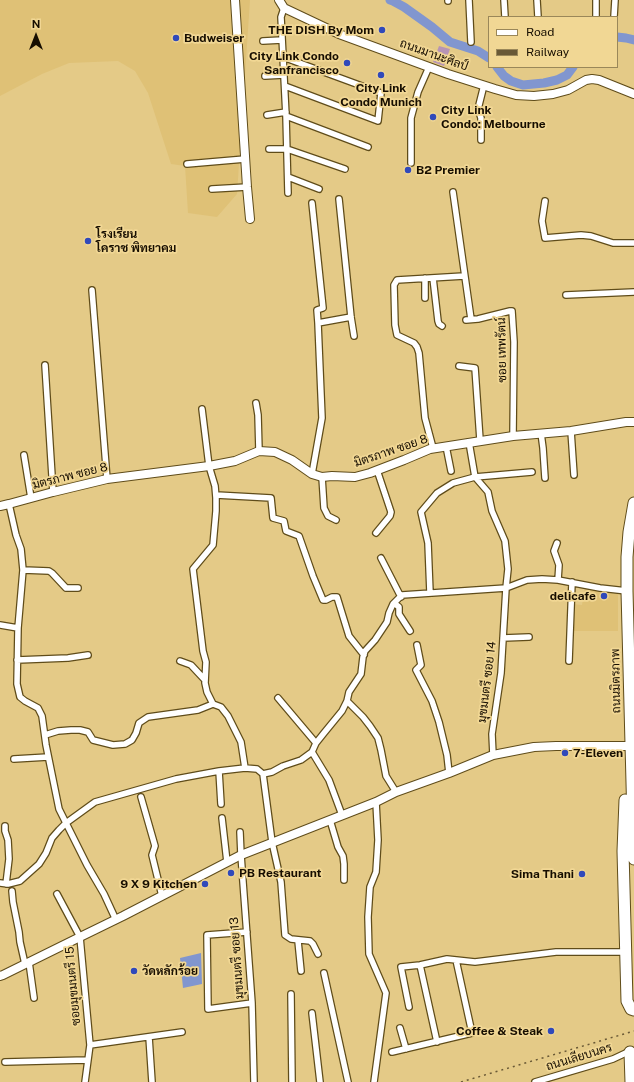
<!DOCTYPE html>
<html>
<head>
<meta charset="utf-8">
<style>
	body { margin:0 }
	#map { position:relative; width:634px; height:1082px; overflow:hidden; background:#e4ca87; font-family:"Public Sans",sans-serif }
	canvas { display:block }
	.legend { position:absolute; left:488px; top:16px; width:130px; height:52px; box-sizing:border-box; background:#f1d794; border:1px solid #9a8759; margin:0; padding:5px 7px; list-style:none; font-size:12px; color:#170e00 }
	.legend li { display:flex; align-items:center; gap:8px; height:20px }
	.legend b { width:20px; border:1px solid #9a8759 }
	.north { position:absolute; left:16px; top:16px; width:40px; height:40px; -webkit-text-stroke:3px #f1d794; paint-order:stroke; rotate:0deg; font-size:11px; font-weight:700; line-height:16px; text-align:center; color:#170e00 }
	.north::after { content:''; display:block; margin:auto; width:14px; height:18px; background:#170e00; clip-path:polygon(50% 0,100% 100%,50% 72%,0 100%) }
</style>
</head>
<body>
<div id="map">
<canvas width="634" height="1082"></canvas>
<ul class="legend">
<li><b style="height:5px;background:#fff"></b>Road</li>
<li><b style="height:5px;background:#695936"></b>Railway</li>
</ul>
<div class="north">N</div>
</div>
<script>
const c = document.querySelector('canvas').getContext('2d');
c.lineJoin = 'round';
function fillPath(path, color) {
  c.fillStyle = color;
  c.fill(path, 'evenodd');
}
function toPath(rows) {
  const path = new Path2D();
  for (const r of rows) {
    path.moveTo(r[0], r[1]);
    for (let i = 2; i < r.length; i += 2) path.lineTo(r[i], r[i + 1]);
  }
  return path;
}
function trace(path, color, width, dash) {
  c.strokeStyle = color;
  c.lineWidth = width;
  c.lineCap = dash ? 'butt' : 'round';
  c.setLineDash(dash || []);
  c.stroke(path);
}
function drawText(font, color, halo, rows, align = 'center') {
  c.font = font + ' "Public Sans",Sarabun,sans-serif';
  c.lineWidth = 3.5;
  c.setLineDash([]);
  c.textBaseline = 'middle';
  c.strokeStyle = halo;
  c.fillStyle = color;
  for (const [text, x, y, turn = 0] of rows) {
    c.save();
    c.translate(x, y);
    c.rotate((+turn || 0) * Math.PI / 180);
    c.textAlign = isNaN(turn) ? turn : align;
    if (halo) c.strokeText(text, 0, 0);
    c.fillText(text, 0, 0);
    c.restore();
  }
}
fillPath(toPath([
	[0,0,250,0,237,194,217,217,188,213,185,166,171,164,148,93,135,71,118,61,69,63,42,74,0,96],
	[585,588,618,594,618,631,572,631,573,604,582,605]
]), '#dfc176');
fillPath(toPath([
	[439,46,450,49,444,66,433,62]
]), '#b794b5');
fillPath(toPath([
	[201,953,202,984,183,988,180,958]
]), '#8196cf');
trace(toPath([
	[390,0,393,1,404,7,432,27,450,42,478,51,489,58],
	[617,37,626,38,634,40],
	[497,67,504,76,511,81,523,85,544,83,557,80,567,75,573,67]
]), '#8196cf', 9);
const street = toPath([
	[448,0,448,1],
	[469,0,471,42],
	[504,0,505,17],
	[537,0,538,17],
	[284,8,281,17,286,116,288,193],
	[596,17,596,0],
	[614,17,615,0],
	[263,41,282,40],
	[283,57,381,93,378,121,285,86],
	[265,76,284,75],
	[267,115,286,112],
	[286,116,368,147],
	[481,140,481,118,478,109,484,85],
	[269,149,287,149,345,169],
	[411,163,411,118,418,92,429,67],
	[187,164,245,159],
	[288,177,319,189],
	[212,189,247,187],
	[453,192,471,319],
	[339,199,351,317,354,336],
	[545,201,542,221,545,238,581,235,591,236,613,243,634,243],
	[312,203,323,308,317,310,318,323,322,418,312,474],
	[425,278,425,298],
	[433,278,438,321,439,324,442,326],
	[92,290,107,479],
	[566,295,634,292],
	[466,320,478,319,510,311,512,311,514,342,513,436],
	[318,323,351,317],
	[45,365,53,492],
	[459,366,475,368,480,440],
	[256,403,258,415,259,451],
	[202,409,209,466,215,486,216,498,216,511,213,545,193,569,203,651,206,662,205,683,207,692,213,704,221,707,228,716,241,742,245,768],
	[571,431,574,475],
	[541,433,543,448,545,478],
	[469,442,475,477,488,492,492,511,505,541,508,569,506,588,501,673,492,734,493,755],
	[446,446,451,471],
	[433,448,425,418,419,353,417,347,414,343,397,335,395,325,394,285,397,280,464,276],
	[24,455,31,498],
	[322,477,324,508,328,516,336,520],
	[216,495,271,498,273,518,284,521,286,531,299,536,313,576,323,600,326,600,332,597,337,597,349,636,364,655],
	[9,504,16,535,21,549,23,570,18,628,17,684,20,697,25,701,38,708,42,716,46,745,59,809,87,865,104,894,116,920],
	[376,533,390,516,391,512,377,470],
	[557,543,554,551,559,565,558,580],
	[381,558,401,597],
	[23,570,49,571,52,573,66,588,78,588],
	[430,593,428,543,421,512,437,493,453,483,475,477,532,472],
	[394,603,399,607,399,614,410,631],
	[0,625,18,628],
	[503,638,529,637],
	[417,645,421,665,416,670,432,701,439,722,447,755,449,773],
	[17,660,68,658,88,655],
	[180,661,191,665,205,680],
	[569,661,572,582],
	[278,698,316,743],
	[347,701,363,717,370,726,378,738,381,750,386,776,396,792],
	[45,735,58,731,71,730,80,730,88,732,93,740,113,745,125,744,132,740,136,733,139,723,148,717,198,710,213,704],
	[312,752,329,780,342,815],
	[14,759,48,757],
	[219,771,221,804],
	[263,774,272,842,281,882,285,935,291,939,310,941,313,944,318,954],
	[141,797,155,846,152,855,162,896],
	[222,818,227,862],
	[330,820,338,847,343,856,344,864,344,880],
	[5,826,5,831,8,840,9,859,6,884],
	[240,832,241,855,252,1003,254,1082],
	[0,883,8,884,20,881,39,864,46,853,52,838,59,830,66,823,95,802,176,779,219,771,245,768,257,769,263,774,272,772,283,766,301,760,312,752,316,743,324,733,342,711,347,701,349,692,361,674,363,657,365,651,375,640,387,622,389,613,393,604,402,595,506,588,527,580,542,579,558,580,600,588,627,591],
	[12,891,13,902,19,932,20,942,25,964],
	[57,894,80,937,90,1045,85,1082],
	[247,932,207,935,208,1009,252,1003],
	[298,941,301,971],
	[29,962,34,998],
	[420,965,437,1042],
	[324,973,348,1082],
	[291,994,292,1082],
	[409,1007,401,967,420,965,447,959,475,962,556,952,625,952],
	[312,1013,320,1082],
	[400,1028,406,1049],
	[149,1037,152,1082],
	[90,1045,182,1032],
	[392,1052,472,1033,456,960],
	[5,1062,87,1060],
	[374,1082,386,993,369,954,368,917,370,887,376,872,378,840,376,802],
	[535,1082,613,1059,630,1051]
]);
const secondary = toPath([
	[235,0,247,187,250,219],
	[279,0,284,8,339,34,448,74,495,89,516,95,534,96,553,94,568,90,586,80,592,79,599,80,634,94],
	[0,506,9,504,53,492,107,479,209,466,235,461,259,451,275,452,292,460,312,474,322,477,332,476,355,477,370,473,404,460,430,449,513,436,571,431,626,422,634,422],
	[0,976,3,975,80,937,123,916,241,855,376,802,396,792,449,773,493,755,534,747,556,746,631,746]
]);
const highway = toPath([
	[634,503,629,532,627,557,627,591,634,859],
	[625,800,623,851,627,1001,631,1009,634,1010],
	[630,1052,631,1082]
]);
trace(street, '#5f4c1a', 8);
trace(secondary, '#5f4c1a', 10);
trace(highway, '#5f4c1a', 13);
trace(street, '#fff', 5.5);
trace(secondary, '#fff', 8);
trace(highway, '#fff', 11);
trace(toPath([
	[461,1082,634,1031]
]), '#695936', 1.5, [2, 4]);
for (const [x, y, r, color] of [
	[382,30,4,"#3049ba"],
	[176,38,4,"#3049ba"],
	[347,63,4,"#3049ba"],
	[381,75,4,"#3049ba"],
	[433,117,4,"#3049ba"],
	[408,170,4,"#3049ba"],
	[88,241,4,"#3049ba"],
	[604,596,4,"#3049ba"],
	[565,753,4,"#3049ba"],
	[231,873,4,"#3049ba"],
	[582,874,4,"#3049ba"],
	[205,884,4,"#3049ba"],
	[134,971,4,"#3049ba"],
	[551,1031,4,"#3049ba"]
]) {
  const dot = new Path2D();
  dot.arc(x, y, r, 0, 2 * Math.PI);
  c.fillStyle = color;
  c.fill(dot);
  trace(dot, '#f1d794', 1.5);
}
drawText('bold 12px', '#170e00', '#f1d794', [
	["THE DISH By Mom",374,30,"right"],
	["Budweiser",184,38],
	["City Link Condo",339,56,"right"],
	["Sanfrancisco",339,70,"right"],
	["City Link",381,88,"center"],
	["Condo Munich",381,102,"center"],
	["City Link",441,110],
	["Condo: Melbourne",441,124],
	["B2 Premier",416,170],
	["โรงเรียน",96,234],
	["โคราช พิทยาคม",96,248],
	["delicafe",596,596,"right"],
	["7-Eleven",573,753],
	["PB Restaurant",239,873],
	["Sima Thani",574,874,"right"],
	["9 X 9 Kitchen",197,884,"right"],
	["วัดหลักร้อย",142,971],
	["Coffee & Steak",543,1031,"right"]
], 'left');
drawText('12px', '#170e00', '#f1d794', [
	["ถนนมานะศิลป์",434,55,20],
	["ซอย เทพรัตน์",502,350,-91],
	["มิตรภาพ ซอย 8",391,451,-19],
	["มิตรภาพ ซอย 8",70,476,-14],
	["ถนนมิตรภาพ",616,681,-91],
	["มุขมนตรี ซอย 14",487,682,-83],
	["มุขมนตรี ซอย 13",237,958,-94],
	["ซอยมุขมนตรี 15",73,986,-95],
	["ถนนเลียบนคร",579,1057,-17]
]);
</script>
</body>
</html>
